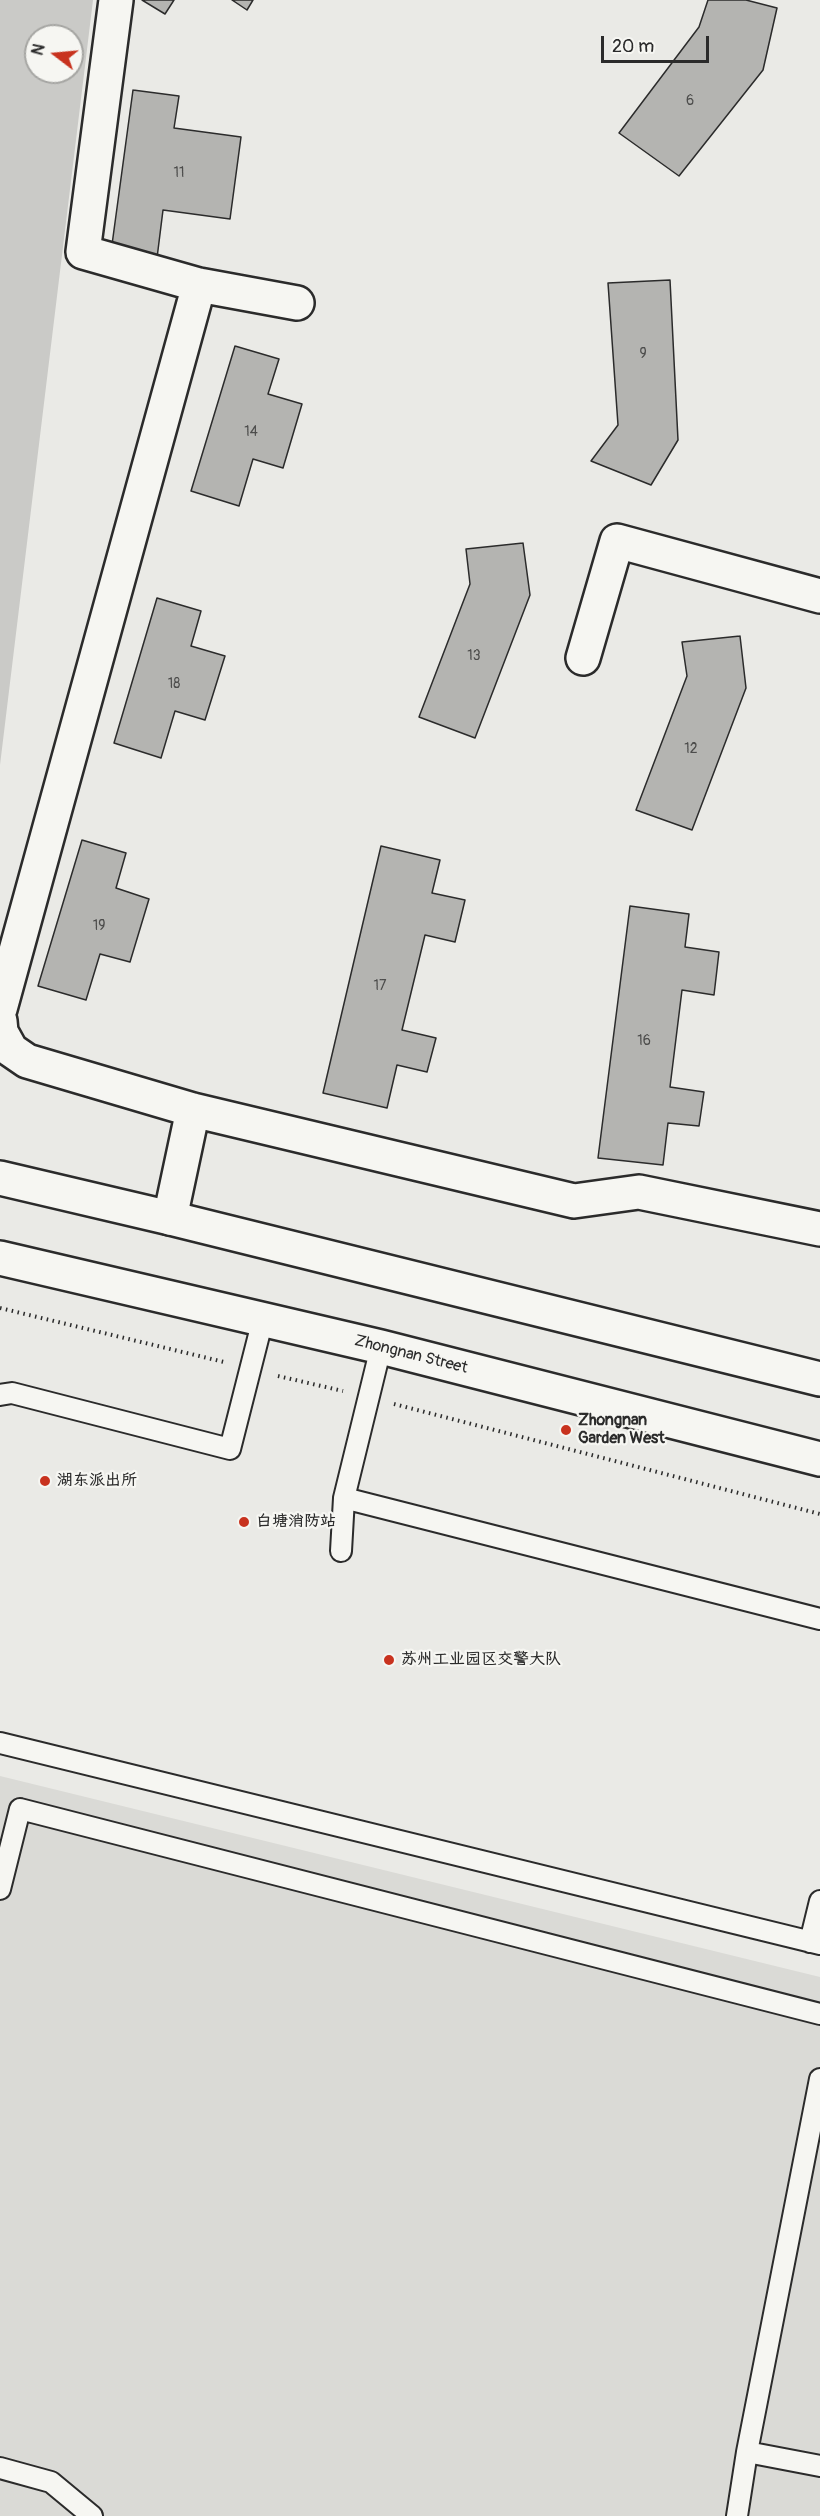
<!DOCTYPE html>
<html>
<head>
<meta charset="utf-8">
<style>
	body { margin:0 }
	#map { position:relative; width:820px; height:2516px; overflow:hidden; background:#eaeae6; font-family:Pangolin,sans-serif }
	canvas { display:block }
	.north { position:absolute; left:24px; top:24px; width:60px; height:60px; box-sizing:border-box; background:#f6f6f2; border:2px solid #a5a5a2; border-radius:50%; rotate:286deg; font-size:16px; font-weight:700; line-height:24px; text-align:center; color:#2b2b2b }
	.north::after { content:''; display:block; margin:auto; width:21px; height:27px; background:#c8321e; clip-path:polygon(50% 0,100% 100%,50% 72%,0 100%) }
	.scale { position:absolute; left:601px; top:36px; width:108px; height:27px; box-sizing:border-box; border:3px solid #2b2b2b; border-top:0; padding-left:8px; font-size:18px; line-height:21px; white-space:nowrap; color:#2b2b2b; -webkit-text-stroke:4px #f6f6f2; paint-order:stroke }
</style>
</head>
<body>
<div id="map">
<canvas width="820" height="2516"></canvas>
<div class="north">N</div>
<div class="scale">20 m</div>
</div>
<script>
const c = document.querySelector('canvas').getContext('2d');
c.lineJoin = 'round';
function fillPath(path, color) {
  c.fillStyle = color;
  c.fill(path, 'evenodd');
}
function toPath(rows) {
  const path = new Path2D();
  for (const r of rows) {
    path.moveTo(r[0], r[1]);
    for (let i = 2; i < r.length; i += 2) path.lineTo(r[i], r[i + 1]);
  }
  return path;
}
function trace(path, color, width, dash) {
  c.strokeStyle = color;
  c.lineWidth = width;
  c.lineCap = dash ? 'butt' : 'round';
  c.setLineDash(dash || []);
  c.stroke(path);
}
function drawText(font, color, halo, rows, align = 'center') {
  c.font = font + ' Pangolin,"LXGW WenKai TC",sans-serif';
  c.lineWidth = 4.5;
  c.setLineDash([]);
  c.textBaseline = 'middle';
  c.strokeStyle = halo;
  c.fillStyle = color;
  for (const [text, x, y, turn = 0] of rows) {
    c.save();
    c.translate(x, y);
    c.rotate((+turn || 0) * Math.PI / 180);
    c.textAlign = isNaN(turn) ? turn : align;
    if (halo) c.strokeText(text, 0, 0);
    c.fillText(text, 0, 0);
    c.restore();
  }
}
fillPath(toPath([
	[0,1776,820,1977,820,2516,0,2516]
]), '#dadad6');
fillPath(toPath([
	[0,0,93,0,0,765],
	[36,36,72,36,72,72,36,72]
]), '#cacac7');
const building = toPath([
	[142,0,174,0,165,14,142,0],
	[232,0,253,0,247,10,232,0],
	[708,0,746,0,777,8,763,70,679,176,619,133,699,27,708,0],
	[133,90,179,96,174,128,241,137,230,219,163,210,157,258,111,252,133,90],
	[670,280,678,440,651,485,591,461,618,425,608,283,670,280],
	[235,346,279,359,268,394,302,404,283,468,253,459,239,506,191,491,235,346],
	[523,543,530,595,475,738,419,717,470,584,466,549,523,543],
	[157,598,201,611,191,646,225,656,205,720,175,711,161,758,114,743,157,598],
	[740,636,746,688,692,830,636,810,687,676,682,642,740,636],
	[82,840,126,853,116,888,149,899,130,962,100,954,86,1000,38,986,82,840],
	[381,846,440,860,432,893,465,900,455,942,425,935,402,1030,436,1038,427,1072,397,1065,387,1108,323,1093,381,846],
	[630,906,689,914,685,947,719,952,714,995,682,990,670,1087,704,1092,699,1126,668,1123,663,1165,598,1158,630,906]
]);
fillPath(building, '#b4b4b1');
trace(building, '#2b2b2b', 1.5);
const service = toPath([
	[0,1395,12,1393,230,1449,263,1319],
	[344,1498,820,1619],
	[341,1551,344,1498,381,1347],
	[0,1743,820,1944],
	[0,1889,20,1809,820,2014],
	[810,1942,820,1901],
	[747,2452,820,2466],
	[0,2468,51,2482,92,2516],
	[737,2516,747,2452,820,2079]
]);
const minor = toPath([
	[116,0,83,252,199,285,297,303],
	[583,658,617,541,820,596],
	[0,1009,199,285],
	[0,1021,1,1032,11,1050,27,1061,193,1110,574,1201,639,1192,820,1229],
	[170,1218,193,1110]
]);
const primary = toPath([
	[0,1178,170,1218,820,1379],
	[0,1258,381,1347,820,1459]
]);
trace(service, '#2b2b2b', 24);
trace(minor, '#2b2b2b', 38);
trace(primary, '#2b2b2b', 38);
trace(toPath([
	[0,1308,224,1362],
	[278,1376,343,1391],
	[394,1404,820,1514]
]), '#2b2b2b', 4, [1.5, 4.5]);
trace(service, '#f6f6f2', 20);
trace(minor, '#f6f6f2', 33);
trace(primary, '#f6f6f2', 33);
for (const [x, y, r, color] of [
	[566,1430,6,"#c8321e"],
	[45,1481,6,"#c8321e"],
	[244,1522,6,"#c8321e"],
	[389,1660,6,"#c8321e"]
]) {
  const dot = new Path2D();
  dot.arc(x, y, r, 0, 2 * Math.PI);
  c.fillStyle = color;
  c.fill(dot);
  trace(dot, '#f6f6f2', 2);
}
drawText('14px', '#4d4d4c', null, [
	["6",690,101],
	["11",179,173],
	["9",643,354],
	["14",251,432],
	["13",474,656],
	["18",174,684],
	["12",691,749],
	["19",99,926],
	["17",380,986],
	["16",644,1041]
]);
drawText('16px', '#2b2b2b', '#f6f6f2', [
	["Zhongnan Street",411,1355,14]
]);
drawText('bold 16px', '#2b2b2b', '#f6f6f2', [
	["Zhongnan",578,1421],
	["Garden West",578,1439],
	["湖东派出所",57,1481],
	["白塘消防站",256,1522],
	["苏州工业园区交警大队",401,1660]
], 'left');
</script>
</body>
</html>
